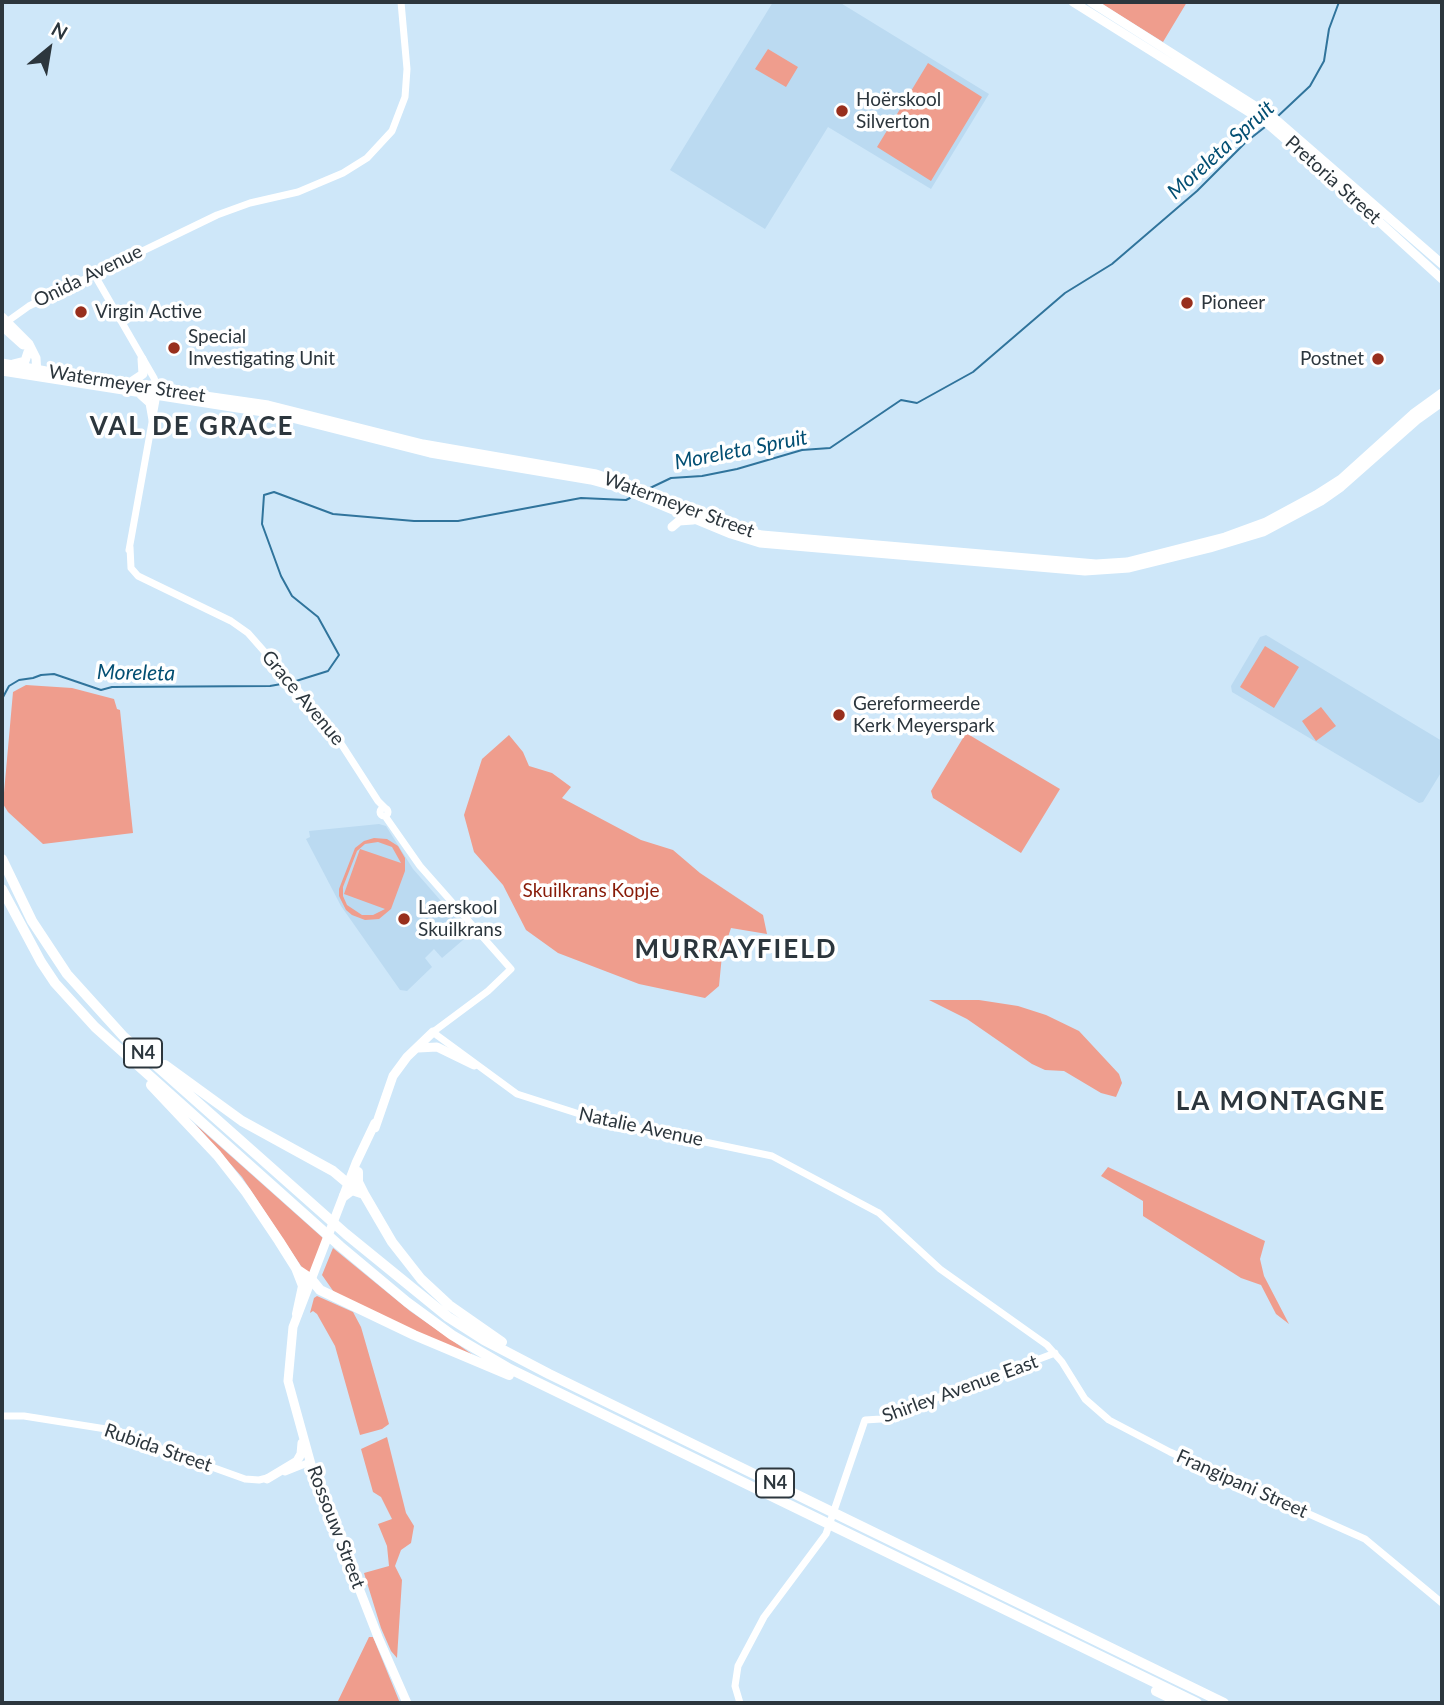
<!DOCTYPE html>
<html>
<head>
<meta charset="utf-8">
<style>
	body { margin:0 }
	#map { position:relative; width:1444px; height:1705px; overflow:hidden; background:#cee7f9; font-family:Lato,sans-serif }
	canvas { display:block }
	.frame { position:absolute; inset:0; border:4px solid #2c363d; pointer-events:none }
	.north { position:absolute; left:14px; top:14px; width:70px; height:70px; -webkit-text-stroke:5px #fff; paint-order:stroke; rotate:30deg; font-size:19px; font-weight:700; line-height:28px; text-align:center; color:#2c363d }
	.north::after { content:''; display:block; margin:auto; width:24px; height:32px; background:#2c363d; clip-path:polygon(50% 0,100% 100%,50% 72%,0 100%) }
</style>
</head>
<body>
<div id="map">
<canvas width="1444" height="1705"></canvas>
<div class="frame"></div>
<div class="north">N</div>
</div>
<script>
const c = document.querySelector('canvas').getContext('2d');
c.lineJoin = 'round';
function fillPath(path, color) {
  c.fillStyle = color;
  c.fill(path, 'evenodd');
}
function toPath(rows) {
  const path = new Path2D();
  for (const r of rows) {
    if (r.length === 3) {
      path.moveTo(r[0] + r[2], r[1]);
      path.arc(r[0], r[1], r[2], 0, 2 * Math.PI);
      continue;
    }
    path.moveTo(r[0], r[1]);
    for (let i = 2; i < r.length; i += 2) path.lineTo(r[i], r[i + 1]);
  }
  return path;
}
function trace(path, color, width, dash) {
  c.strokeStyle = color;
  c.lineWidth = width;
  c.lineCap = dash ? 'butt' : 'round';
  c.setLineDash(dash || []);
  c.stroke(path);
}
function drawText(font, color, halo, rows, align = 'center') {
  c.font = font + ' Lato,sans-serif';
  c.lineWidth = 7;
  c.setLineDash([]);
  c.textBaseline = 'middle';
  c.strokeStyle = halo;
  c.fillStyle = color;
  for (const [text, x, y, turn = 0] of rows) {
    c.save();
    c.translate(x, y);
    c.rotate((+turn || 0) * Math.PI / 180);
    c.textAlign = isNaN(turn) ? turn : align;
    if (halo) c.strokeText(text, 0, 0);
    c.fillText(text, 0, 0);
    c.restore();
  }
}
fillPath(toPath([
	[773,2,839,2,989,94,931,189,828,127,765,229,670,170],
	[1266,635,1442,741,1442,771,1423,802,1419,803,1232,692,1231,686,1260,637],
	[379,824,386,826,413,869,470,934,442,958,434,949,425,958,432,967,407,991,400,990,341,906,306,839,310,837,309,831]
]), '#bbdaf1');
fillPath(toPath([
	[1099,2,1187,2,1163,42],
	[768,49,798,67,786,87,755,69],
	[928,63,982,97,931,181,877,147],
	[1265,646,1299,667,1274,708,1240,687],
	[26,685,72,688,114,699,117,709,120,710,133,833,43,844,8,812,3,804,13,692],
	[1321,707,1336,726,1316,741,1302,721],
	[966,733,1060,789,1021,853,933,798,931,791],
	[509,735,523,752,529,766,552,773,571,787,562,798,641,840,673,850,700,873,763,915,767,934,731,928,722,955,719,986,705,998,639,984,558,953,526,930,503,885,474,852,464,815,482,759],
	[374,838,387,839,398,846,405,858,405,871,391,909,379,919,365,920,352,915,346,910,339,896,339,889,355,848,364,841],
	[378,842,392,847,401,863,360,849,344,894,385,909,373,915,362,915,347,905,343,896,343,887,357,851,365,844],
	[929,1000,979,1000,1018,1006,1046,1015,1079,1031,1119,1074,1122,1083,1116,1097,1101,1093,1064,1071,1045,1070,1032,1064,967,1019],
	[195,1124,324,1239,310,1275,305,1272,242,1177],
	[1108,1167,1265,1241,1260,1259,1264,1276,1289,1324,1276,1314,1261,1285,1241,1278,1143,1216,1143,1201,1101,1176],
	[333,1248,410,1311,483,1362,336,1295,322,1275],
	[317,1296,353,1312,361,1327,389,1424,382,1429,360,1435,335,1346,317,1314,313,1311,310,1313,314,1298],
	[387,1437,406,1513,414,1526,411,1543,401,1550,395,1566,402,1580,397,1658,391,1651,381,1628,364,1573,389,1566,387,1546,378,1524,392,1519,381,1497,373,1492,361,1449],
	[369,1637,373,1637,400,1703,337,1703]
]), '#ef9d8d');
trace(toPath([
	[1277,117,1310,86,1324,61,1329,29,1339,2],
	[648,489,671,478,702,476,737,469,802,450,830,448,901,400,917,403,973,372,1065,293,1112,264,1197,191,1246,142,1265,127],
	[296,681,328,671,339,655,318,617,292,596,281,576,262,524,264,495,274,492,333,514,414,521,458,521,581,498,626,500,630,498],
	[2,699,9,686,19,680,33,678,41,675,54,674,101,690,112,687,270,686,287,683]
]), '#30749c', 2);
trace(toPath([
	[94,274,154,378,158,389,129,550],
	[8,321,29,306,217,215,250,203,298,192,343,173,367,158,392,131,405,97,407,69,401,2],
	[130,547,131,568,138,576,231,621,248,633,329,725,378,801,385,808],
	[384,812,4],
	[385,816,420,866,511,969,488,991,433,1032,438,1036,517,1094,595,1119,772,1156,877,1212],
	[879,1213,940,1269,1047,1345,1062,1362,1085,1399,1109,1420,1170,1452,1365,1539,1442,1603],
	[2,1416,24,1416,106,1429,245,1479,259,1480,271,1477],
	[285,1472,310,1462],
	[740,1703,735,1686,738,1666,764,1617,826,1534,865,1420,881,1419,1055,1353]
]), '#fff', 7);
trace(toPath([
	[1073,2,1268,124,1351,196,1442,279],
	[1091,2,1274,118,1442,264],
	[2,317,29,344,36,358,37,375],
	[2,326,23,345],
	[2,363,101,381,268,405,423,444,596,474,635,487,730,527,762,535,1096,564,1127,562,1225,537,1266,522,1316,495,1341,479,1413,414,1442,393],
	[13,364,25,361,28,352],
	[2,371,276,414,430,453,591,480,620,488,731,534,760,543,1085,571,1129,568,1210,548,1263,532,1321,501,1341,487,1418,419,1442,402],
	[128,384,143,374,142,359],
	[141,395,150,403,153,420],
	[672,527,679,521,693,520],
	[418,1048,437,1047,474,1065],
	[375,1123,356,1163,293,1327,288,1381,312,1468,378,1637,407,1703],
	[375,1128,393,1076,407,1057,433,1032],
	[267,1479,297,1461,301,1454,302,1443]
]), '#fff', 9);
trace(toPath([
	[2,859,32,921,67,974,124,1037,346,1234,448,1317,484,1340,549,1374,1224,1703],
	[2,889,41,962,55,983,95,1027,340,1246,407,1302,452,1335,510,1369,1197,1703],
	[165,1065,242,1121,333,1171,352,1187],
	[151,1085,217,1155,246,1192,279,1241,296,1268,303,1286,297,1314],
	[358,1172,358,1182,364,1194],
	[344,1196,352,1190,364,1194,392,1242,421,1279,449,1305,502,1342],
	[299,1271,311,1279,320,1290,414,1335,509,1375],
	[1156,1691,1181,1703]
]), '#fff', 10);
for (const [x, y, r, color] of [
	[842,111,7,"#982f1d"],
	[1187,303,7,"#982f1d"],
	[81,312,7,"#982f1d"],
	[174,348,7,"#982f1d"],
	[1378,359,7,"#982f1d"],
	[839,715,7,"#982f1d"],
	[404,919,7,"#982f1d"]
]) {
  const dot = new Path2D();
  dot.arc(x, y, r, 0, 2 * Math.PI);
  c.fillStyle = color;
  c.fill(dot);
  trace(dot, '#fff', 2.5);
}
for (const [x, y, w] of [
	[143,1053,38],
	[775,1483,38]
]) {
  const box = new Path2D();
  box.roundRect(x - w / 2, y - 14.5, w, 29, 5);
  c.fillStyle = '#fff';
  c.fill(box);
  trace(box, '#2c363d', 2);
}
drawText('bold 18px', '#2c363d', null, [
	["N4",143,1053],
	["N4",775,1483]
]);
drawText('19px', '#2c363d', '#fff', [
	["Hoërskool",856,100],
	["Silverton",856,122],
	["Pioneer",1201,303],
	["Virgin Active",95,312],
	["Special",188,337],
	["Investigating Unit",188,359],
	["Postnet",1364,359,"right"],
	["Gereformeerde",853,704],
	["Kerk Meyerspark",853,726],
	["Laerskool",418,908],
	["Skuilkrans",418,930]
], 'left');
drawText('19px', '#2c363d', '#fff', [
	["Pretoria Street",1333,180,42],
	["Onida Avenue",88,276,-26],
	["Watermeyer Street",127,384,9],
	["Watermeyer Street",679,505,20],
	["Grace Avenue",303,698,50],
	["Natalie Avenue",641,1127,12],
	["Shirley Avenue East",960,1389,-20],
	["Rubida Street",158,1448,19],
	["Frangipani Street",1242,1484,24],
	["Rossouw Street",336,1527,69]
]);
drawText('19px', '#881b08', '#fff', [
	["Skuilkrans Kopje",591,891]
]);
drawText('italic 21px', '#034f73', '#fff', [
	["Moreleta Spruit",1221,150,-42],
	["Moreleta Spruit",741,450,-11],
	["Moreleta",136,673,1]
]);
c.letterSpacing = '2px';
drawText('bold 26px', '#2c363d', '#fff', [
	["VAL DE GRACE",192,427],
	["MURRAYFIELD",736,950],
	["LA MONTAGNE",1281,1102]
]);
c.letterSpacing = '0px';
</script>
</body>
</html>
